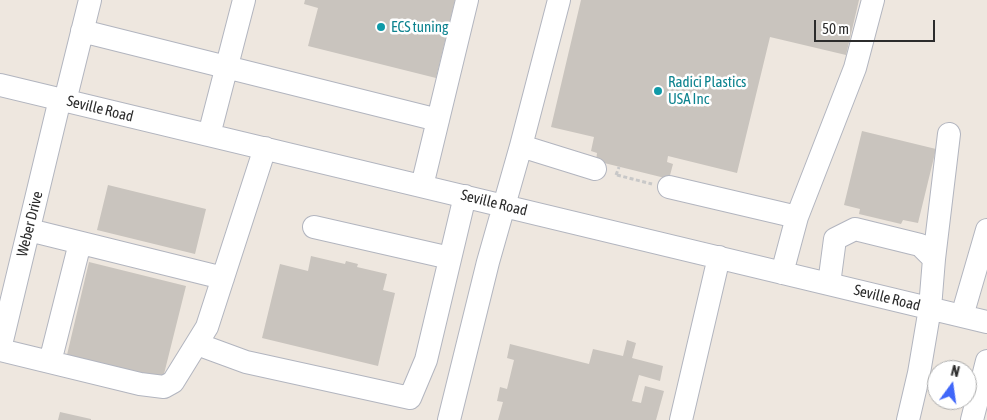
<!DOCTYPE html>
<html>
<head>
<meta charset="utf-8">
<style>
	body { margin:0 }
	#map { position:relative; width:987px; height:420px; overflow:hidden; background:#eee7df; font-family:"Asap Condensed",sans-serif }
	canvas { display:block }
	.north { position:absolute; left:927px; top:360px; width:50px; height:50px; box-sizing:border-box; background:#fff; border:1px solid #ababab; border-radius:50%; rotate:14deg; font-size:14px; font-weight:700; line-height:20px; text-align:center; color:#2c2c2c }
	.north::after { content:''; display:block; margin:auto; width:18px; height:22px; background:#4067f9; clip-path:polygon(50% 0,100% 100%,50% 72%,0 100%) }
	.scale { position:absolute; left:814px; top:20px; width:121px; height:22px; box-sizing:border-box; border:2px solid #2c2c2c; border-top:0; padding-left:6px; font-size:15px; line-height:18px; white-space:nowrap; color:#2c2c2c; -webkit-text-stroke:4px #fff; paint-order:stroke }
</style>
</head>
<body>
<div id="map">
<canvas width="987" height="420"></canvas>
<div class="north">N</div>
<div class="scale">50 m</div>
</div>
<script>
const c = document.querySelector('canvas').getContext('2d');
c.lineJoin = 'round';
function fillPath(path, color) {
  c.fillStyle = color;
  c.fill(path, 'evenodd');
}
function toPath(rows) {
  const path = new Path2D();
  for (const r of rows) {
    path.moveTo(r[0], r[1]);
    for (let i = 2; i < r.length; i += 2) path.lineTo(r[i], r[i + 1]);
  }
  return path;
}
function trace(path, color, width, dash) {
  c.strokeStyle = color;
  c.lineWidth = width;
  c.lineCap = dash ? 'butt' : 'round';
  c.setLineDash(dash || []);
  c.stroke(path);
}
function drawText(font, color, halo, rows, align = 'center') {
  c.font = font + ' "Asap Condensed",sans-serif';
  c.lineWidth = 5;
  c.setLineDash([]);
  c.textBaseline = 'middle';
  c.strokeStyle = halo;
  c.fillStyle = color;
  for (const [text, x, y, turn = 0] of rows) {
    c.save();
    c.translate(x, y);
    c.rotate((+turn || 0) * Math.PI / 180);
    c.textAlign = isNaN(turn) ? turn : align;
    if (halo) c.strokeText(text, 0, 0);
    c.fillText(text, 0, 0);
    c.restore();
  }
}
fillPath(toPath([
	[305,0,455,0,436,78,308,46,318,8,304,4],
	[581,0,859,0,846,55,770,37,737,173,668,156,667,162,673,164,669,179,596,161,597,153,591,151,594,137,551,127],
	[862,131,936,149,918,223,903,220,901,224,859,214,860,209,844,205],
	[108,185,206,209,195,254,97,230],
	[311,256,345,264,346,261,358,264,357,267,387,274,383,290,395,293,378,366,262,338,280,264,308,271],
	[89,262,186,286,162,382,66,359],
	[627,340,636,343,632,358,663,366,660,381,639,375,632,401,641,403,645,386,664,391,656,420,498,420,503,402,497,401,500,387,507,389,514,360,507,358,510,344,589,364,593,349,623,356],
	[60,412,91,419,91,420,58,420]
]), '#c9c4be');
const minor = toPath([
	[82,31,438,120],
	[0,85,987,322],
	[65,101,90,0],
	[209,135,244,0],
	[521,146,559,0],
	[422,186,467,0],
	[669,187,797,217,782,273],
	[797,217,855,68,873,0],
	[314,227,450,258],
	[29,230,223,278],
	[934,259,949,134],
	[829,284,835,239,855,229,920,245,934,259,930,308,919,373,908,420],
	[962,316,987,230],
	[197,344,246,362,410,398,426,360,465,196],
	[0,349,60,99],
	[0,350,140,384,164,387,173,382,207,327,265,148],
	[50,362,80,243],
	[449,420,488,262,521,146,595,169],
	[681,420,719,257],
	[972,420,987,361]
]);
trace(minor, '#b2b5bf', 24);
trace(toPath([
	[616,175,619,167],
	[617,175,652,184]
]), '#c8c8c8', 3, [4, 2.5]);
trace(minor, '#fff', 22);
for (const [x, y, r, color] of [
	[381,27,5,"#0f9aa8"],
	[658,91,5,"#0f9aa8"]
]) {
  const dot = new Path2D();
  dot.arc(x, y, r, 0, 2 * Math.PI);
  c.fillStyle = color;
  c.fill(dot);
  trace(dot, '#fff', 2);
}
drawText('15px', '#0d838f', '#fff', [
	["ECS tuning",391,27],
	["Radici Plastics",668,82],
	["USA Inc",668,99]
], 'left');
drawText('15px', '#2c2c2c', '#fff', [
	["Seville Road",100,109,14],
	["Seville Road",494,203,14],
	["Weber Drive",30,224,-76],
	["Seville Road",887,298,14]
]);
</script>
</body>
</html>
